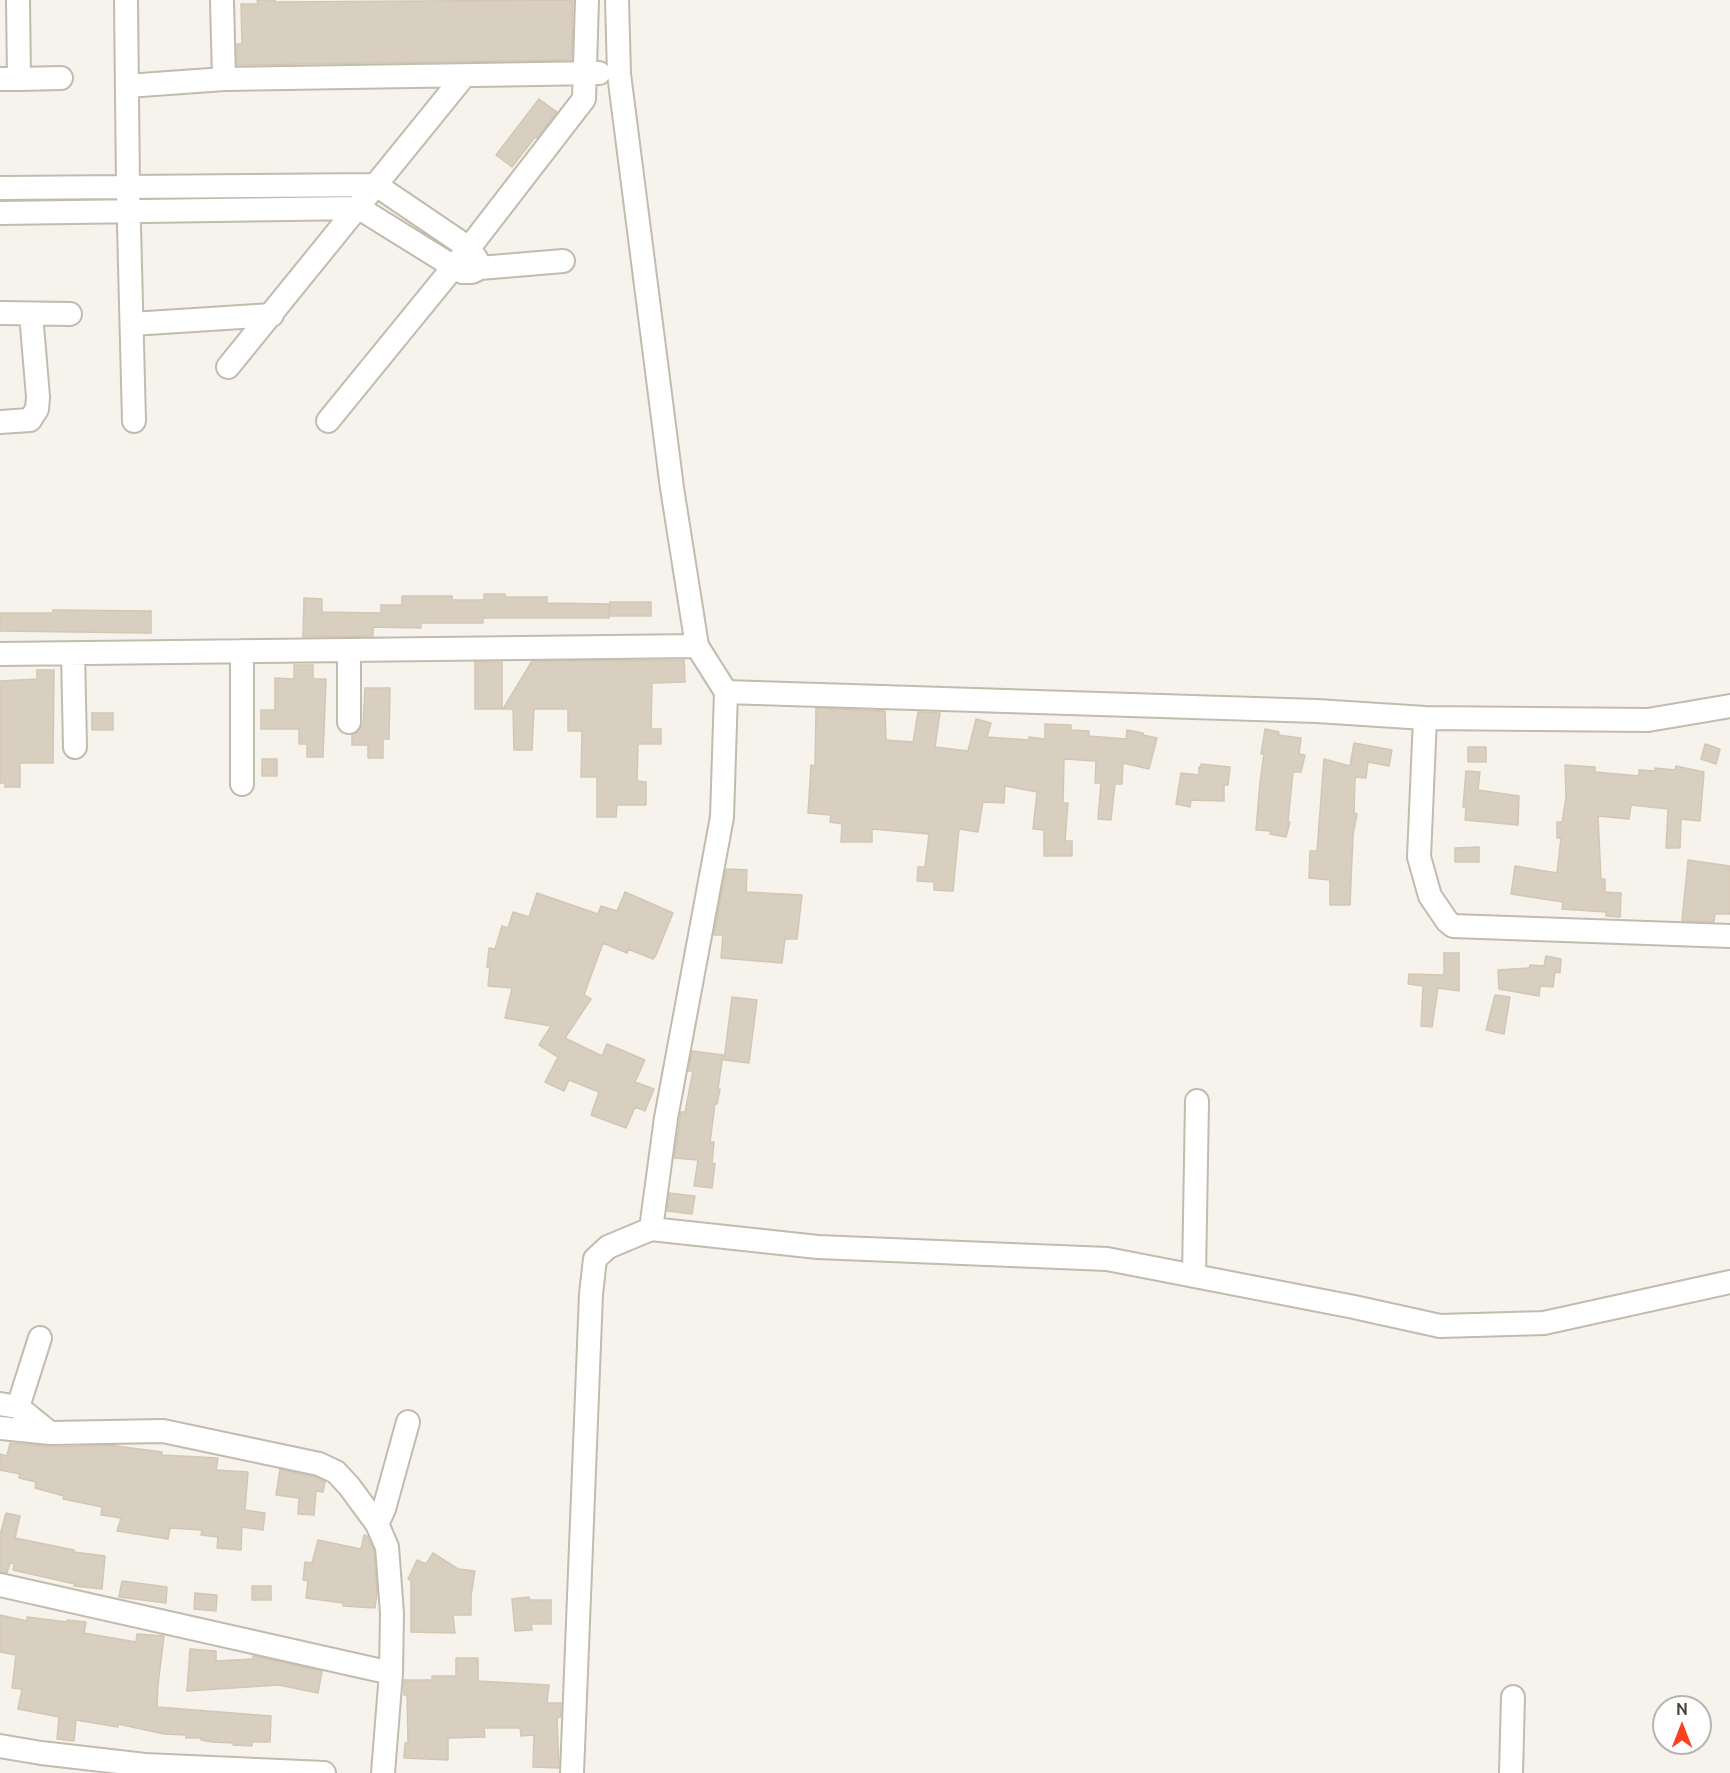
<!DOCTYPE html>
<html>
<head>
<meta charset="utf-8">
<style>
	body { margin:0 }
	#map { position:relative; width:1730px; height:1773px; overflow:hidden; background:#f6f3ec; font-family:Ubuntu,sans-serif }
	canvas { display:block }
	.north { position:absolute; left:1652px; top:1695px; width:60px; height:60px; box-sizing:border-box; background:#fff; border:2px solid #b7b4b0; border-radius:50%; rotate:0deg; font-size:16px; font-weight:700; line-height:24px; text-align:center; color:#4b4439 }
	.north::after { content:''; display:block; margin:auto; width:21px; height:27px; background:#fc3f1d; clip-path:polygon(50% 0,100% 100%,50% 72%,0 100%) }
</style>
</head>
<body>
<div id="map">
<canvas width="1730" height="1773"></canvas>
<div class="north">N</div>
</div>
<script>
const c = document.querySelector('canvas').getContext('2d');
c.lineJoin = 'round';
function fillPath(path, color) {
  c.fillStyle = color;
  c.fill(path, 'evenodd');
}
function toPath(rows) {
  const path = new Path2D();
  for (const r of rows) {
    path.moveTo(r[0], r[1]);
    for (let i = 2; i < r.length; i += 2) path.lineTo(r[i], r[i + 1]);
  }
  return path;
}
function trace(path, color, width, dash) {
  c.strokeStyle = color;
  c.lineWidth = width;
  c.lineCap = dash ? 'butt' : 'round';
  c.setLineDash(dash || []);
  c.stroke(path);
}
const building = toPath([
	[257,0,275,0,275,2,573,0,572,60,237,65,237,44,242,44,241,4,258,4,257,0],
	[539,99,557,112,537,138,535,137,512,167,496,155,539,99],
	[484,594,505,594,505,597,547,597,547,603,609,604,609,618,483,618,483,623,421,623,421,628,373,627,373,636,303,637,304,598,322,599,322,612,381,613,381,605,402,605,402,596,452,596,452,600,484,600,484,594],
	[610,602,651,602,651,616,610,616,610,602],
	[53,610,151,611,151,633,0,631,0,613,53,613,53,610],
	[684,660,685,682,652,683,651,729,661,729,661,744,638,744,637,781,646,782,646,805,617,805,616,817,597,817,597,777,581,777,582,731,568,731,568,709,534,709,532,750,514,750,513,709,503,709,532,661,684,660],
	[475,662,502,662,502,709,475,709,475,662],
	[294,665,313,665,313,679,326,679,323,757,307,757,307,744,299,744,299,729,261,729,261,710,275,710,275,678,294,679,294,665],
	[37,670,54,670,53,763,20,763,20,787,5,787,5,783,0,783,0,681,37,679,37,670],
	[365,688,390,688,389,739,383,739,383,758,368,758,368,745,352,745,352,735,356,733,363,725,365,688],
	[816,708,885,711,886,740,913,742,918,712,940,713,935,747,968,751,976,719,991,723,987,737,1029,740,1029,737,1045,739,1045,724,1071,725,1071,730,1089,731,1089,736,1126,739,1127,730,1143,733,1143,735,1157,738,1149,769,1123,763,1122,784,1115,784,1111,820,1098,819,1101,783,1095,783,1096,761,1064,759,1063,803,1068,803,1065,841,1072,841,1072,856,1044,856,1044,830,1033,829,1037,792,1005,786,1004,803,983,802,978,832,959,829,953,891,934,890,934,882,917,881,918,867,925,867,929,834,872,829,872,842,841,842,842,824,830,822,831,815,808,813,811,765,815,766,816,708],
	[92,713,113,713,113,730,92,730,92,713],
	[1265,729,1279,732,1278,735,1301,738,1299,754,1305,755,1301,772,1293,772,1288,822,1290,822,1286,837,1270,834,1271,831,1256,830,1260,782,1264,754,1261,754,1265,729],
	[1354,743,1392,750,1389,766,1368,762,1366,778,1355,777,1354,813,1357,814,1353,835,1350,905,1330,905,1330,880,1309,878,1310,851,1317,851,1324,759,1350,766,1354,743],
	[1705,744,1720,749,1716,764,1701,759,1705,744],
	[1468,747,1486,747,1486,762,1468,762,1468,747],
	[262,759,277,759,277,776,262,776,262,759],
	[1201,764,1230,767,1228,785,1224,785,1224,801,1191,800,1190,807,1176,804,1181,773,1199,775,1199,767,1201,768,1201,764],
	[1565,765,1595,767,1595,772,1639,776,1639,770,1655,771,1655,768,1675,770,1676,766,1704,772,1700,821,1681,819,1680,848,1666,848,1668,809,1631,805,1629,819,1598,816,1601,879,1605,879,1605,892,1621,893,1620,917,1606,916,1606,912,1562,909,1563,902,1511,894,1515,866,1557,873,1561,838,1557,838,1557,822,1562,822,1566,798,1565,765],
	[1466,771,1480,772,1478,790,1519,796,1518,825,1465,820,1466,808,1463,807,1466,771],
	[1479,847,1479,862,1455,862,1455,848,1479,847],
	[1688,860,1730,866,1730,914,1715,914,1714,922,1682,921,1688,860],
	[726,869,747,870,746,892,802,895,797,939,785,939,782,963,721,958,723,935,714,935,726,869],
	[625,892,673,913,656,955,653,959,628,949,627,953,603,943,584,995,591,999,565,1038,602,1056,607,1044,645,1060,635,1082,654,1089,645,1111,635,1107,626,1128,591,1115,599,1092,569,1080,564,1091,545,1082,558,1057,539,1045,551,1026,505,1018,512,988,488,986,490,967,487,967,489,948,495,949,502,926,508,928,513,912,529,917,537,893,598,914,601,906,617,911,625,892],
	[1444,953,1459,953,1459,991,1438,988,1432,1027,1421,1026,1423,986,1408,984,1409,974,1444,975,1444,953],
	[1546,956,1561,959,1560,973,1555,972,1553,987,1540,986,1539,996,1499,989,1498,970,1529,968,1530,965,1544,966,1546,956],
	[1495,995,1510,997,1504,1034,1486,1030,1495,995],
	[732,997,757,1000,749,1063,724,1060,732,997],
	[692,1051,723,1055,718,1089,720,1089,717,1104,715,1104,710,1142,714,1142,712,1163,715,1164,712,1188,694,1186,698,1160,674,1158,681,1112,685,1112,693,1071,688,1071,692,1051],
	[669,1193,695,1196,692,1214,667,1211,669,1193],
	[10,1443,53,1447,109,1445,162,1452,162,1455,218,1458,216,1470,248,1472,245,1510,265,1513,263,1530,242,1527,241,1550,217,1548,218,1537,201,1535,202,1530,170,1528,168,1539,117,1531,121,1518,101,1515,102,1507,63,1499,64,1496,35,1488,36,1482,19,1478,20,1474,0,1470,0,1454,7,1456,10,1443],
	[280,1469,315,1477,325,1482,323,1492,316,1491,314,1515,298,1514,299,1498,276,1495,280,1469],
	[6,1513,20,1516,15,1538,74,1550,74,1552,105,1556,102,1589,74,1586,75,1584,13,1570,14,1564,10,1563,7,1573,0,1572,0,1535,6,1513],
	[364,1535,367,1536,374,1550,377,1593,375,1608,343,1606,343,1603,306,1598,308,1581,303,1580,305,1562,312,1563,318,1540,361,1549,364,1535],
	[433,1553,458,1569,475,1571,471,1596,471,1615,453,1615,455,1633,411,1632,411,1581,408,1579,417,1560,426,1564,433,1553],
	[122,1581,167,1587,166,1603,119,1597,122,1581],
	[252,1586,271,1586,271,1600,252,1600,252,1586],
	[195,1593,217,1595,216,1611,194,1609,195,1593],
	[529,1597,530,1600,551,1600,551,1624,531,1624,532,1630,515,1631,512,1599,529,1597],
	[0,1615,27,1621,27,1617,67,1622,67,1620,86,1622,84,1633,136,1642,137,1634,164,1636,158,1685,157,1707,271,1716,270,1742,252,1742,252,1746,233,1745,234,1743,212,1742,201,1740,201,1738,186,1738,186,1735,164,1734,118,1724,118,1727,76,1720,74,1741,57,1739,59,1717,18,1709,22,1689,12,1688,16,1655,0,1652,0,1615],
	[190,1649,216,1651,216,1661,253,1659,253,1656,322,1671,318,1693,279,1685,187,1691,190,1649],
	[456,1658,478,1658,478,1681,549,1685,547,1703,561,1703,561,1717,557,1718,559,1768,533,1767,534,1735,521,1736,520,1728,484,1728,485,1737,448,1738,448,1760,404,1758,405,1743,408,1743,407,1695,404,1695,404,1680,432,1680,432,1676,456,1676,456,1658]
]);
fillPath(building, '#d8cfc1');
trace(building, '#d3c7b4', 1.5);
const minor = toPath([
	[126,0,128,187,134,421],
	[222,0,224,79],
	[0,79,19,79,18,0],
	[19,79,61,78],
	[127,86,224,79,599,73],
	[0,188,376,185,469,248,477,260],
	[0,213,359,208,462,272,472,272,480,268,563,261],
	[0,313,70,314],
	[132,324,272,315],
	[228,367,464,76],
	[328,421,469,248,584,99,587,0],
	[0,422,30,420,37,409,38,397,31,314],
	[349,650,349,722],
	[73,653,75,747],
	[0,654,697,646],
	[726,692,1317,711,1425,718,1648,720,1730,706],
	[1425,718,1419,857,1430,896,1447,921,1453,926,1730,936],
	[242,784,242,651],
	[651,1229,818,1247,1107,1259,1354,1307,1440,1326,1544,1323,1730,1282],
	[1194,1276,1197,1101],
	[0,1404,18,1407,50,1433,163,1431,319,1464,336,1472,349,1486,377,1524,387,1547,392,1613,391,1673,383,1773],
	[18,1407,40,1338],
	[0,1428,50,1433],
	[377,1524,384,1509,408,1422],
	[0,1585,391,1673],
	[0,1746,41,1753,145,1765,324,1773],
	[572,1773,591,1294,595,1259,608,1247,651,1229,666,1118,722,817,726,692,697,646,672,488,619,74,617,0],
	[1511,1773,1513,1697]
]);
trace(minor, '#c2bbae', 26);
trace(minor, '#fff', 22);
</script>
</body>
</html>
